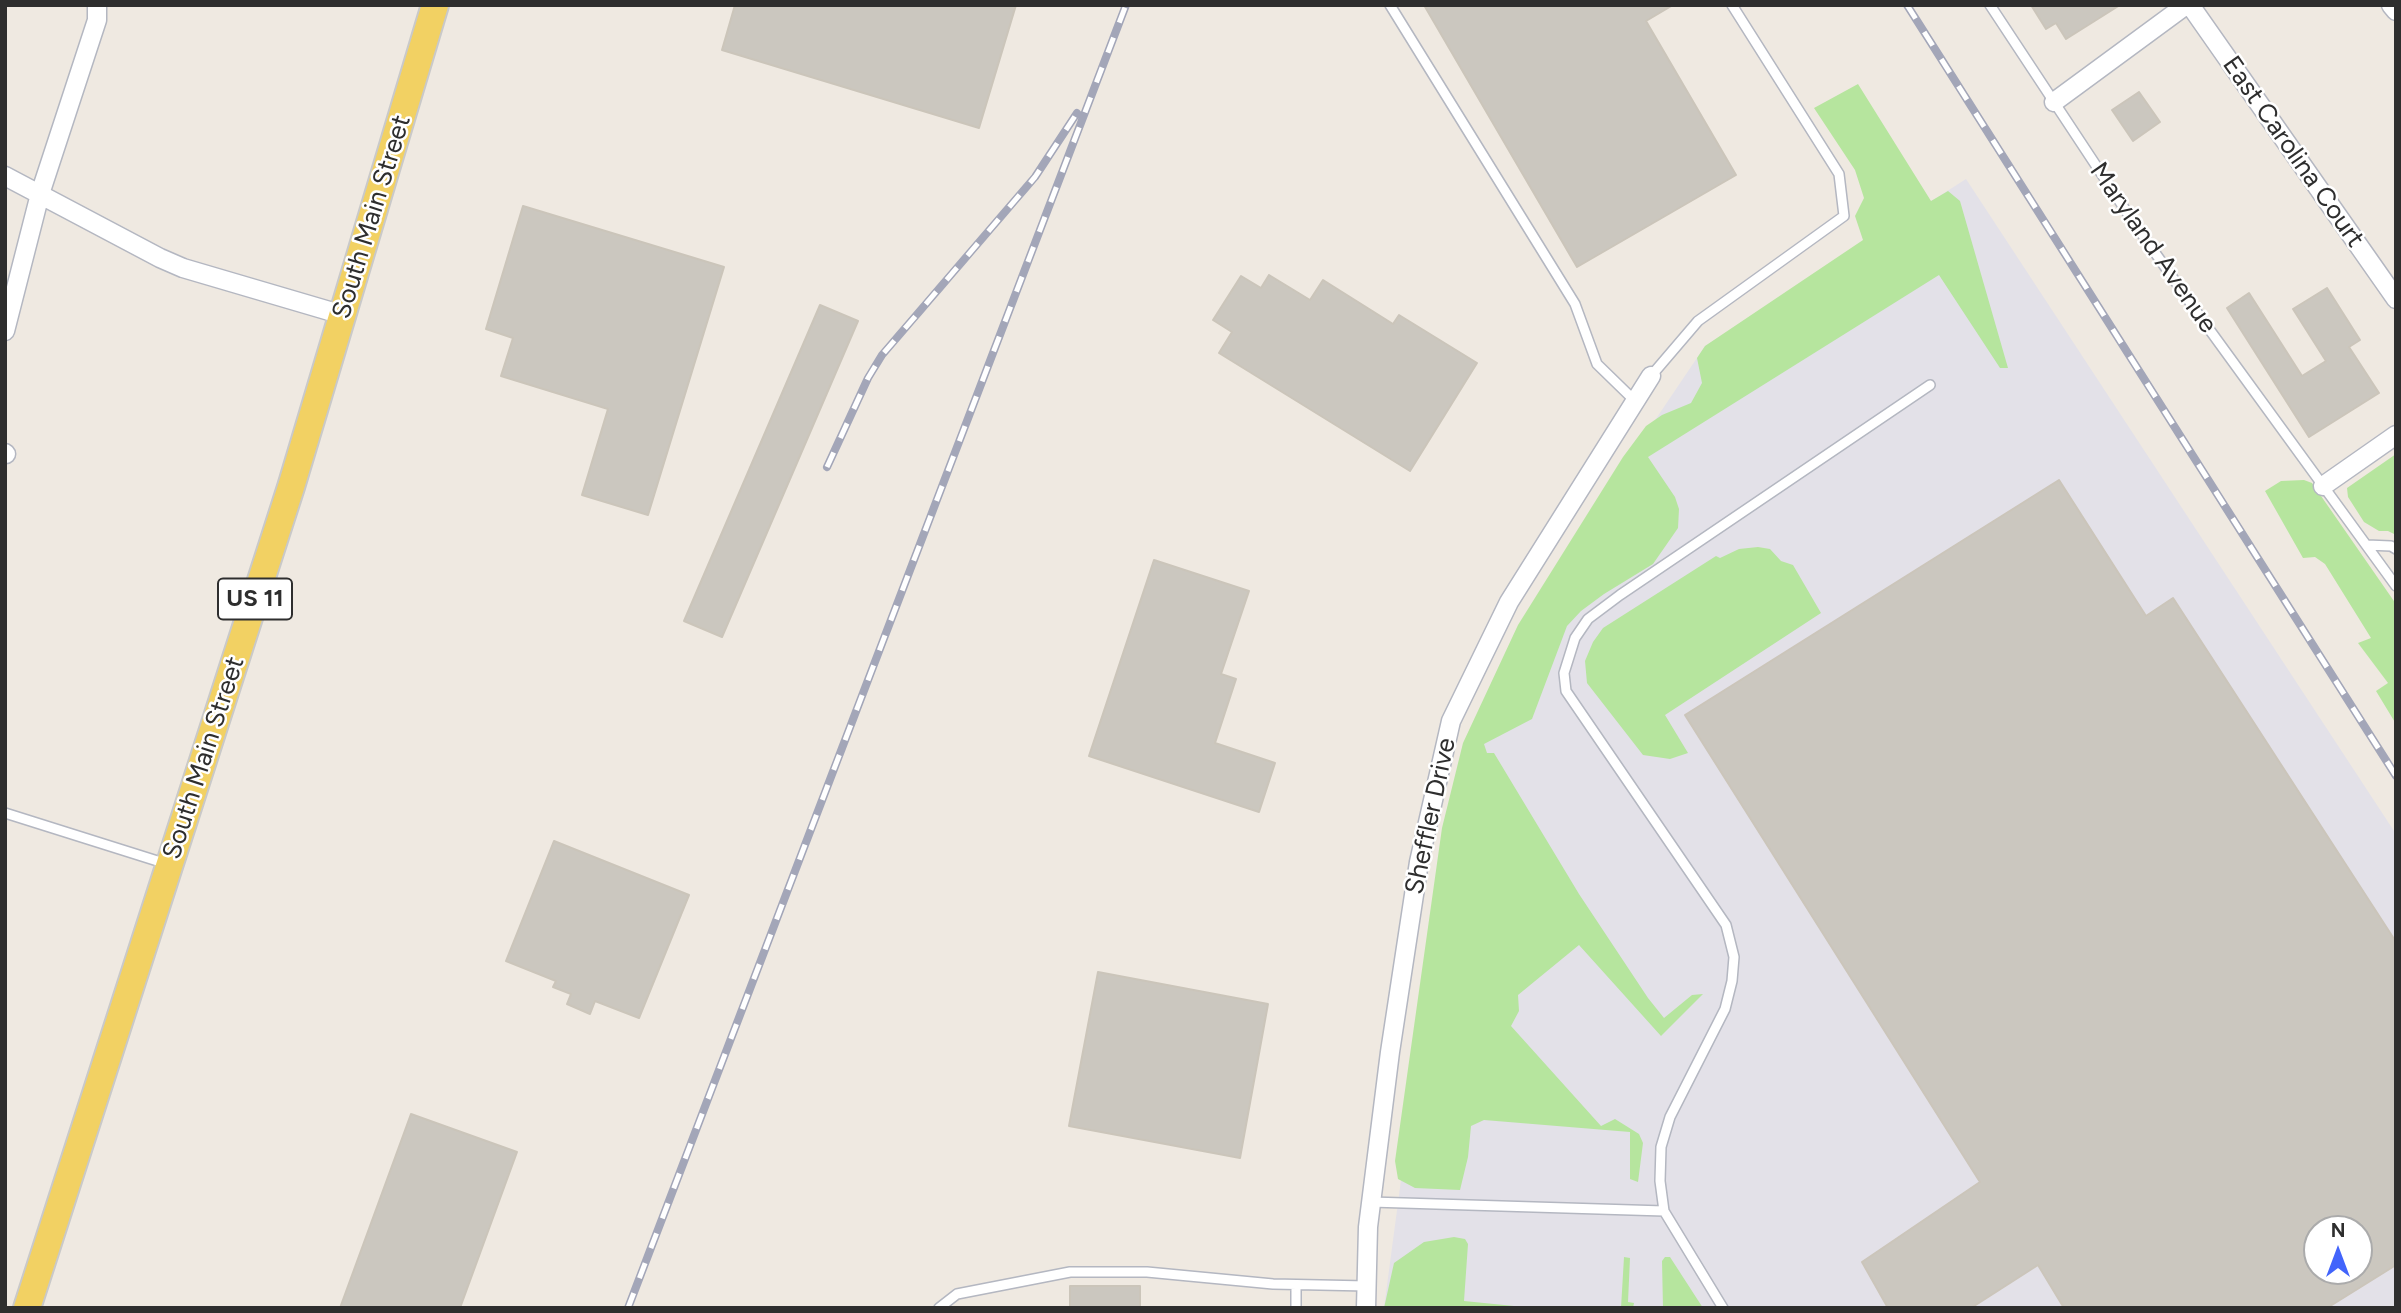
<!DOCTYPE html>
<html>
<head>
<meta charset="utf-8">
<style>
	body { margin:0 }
	#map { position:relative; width:2401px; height:1313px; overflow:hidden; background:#efe9e1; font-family:Figtree,sans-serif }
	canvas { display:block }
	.frame { position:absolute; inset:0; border:7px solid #2e2e2e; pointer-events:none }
	.north { position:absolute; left:2303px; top:1215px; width:70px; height:70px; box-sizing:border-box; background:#fff; border:2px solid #ababab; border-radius:50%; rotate:0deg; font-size:19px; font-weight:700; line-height:28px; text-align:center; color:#2e2e2e }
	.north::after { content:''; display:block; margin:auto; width:24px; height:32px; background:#4264fb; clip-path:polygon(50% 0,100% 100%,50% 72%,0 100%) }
</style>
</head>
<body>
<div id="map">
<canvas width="2401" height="1313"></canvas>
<div class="frame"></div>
<div class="north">N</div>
</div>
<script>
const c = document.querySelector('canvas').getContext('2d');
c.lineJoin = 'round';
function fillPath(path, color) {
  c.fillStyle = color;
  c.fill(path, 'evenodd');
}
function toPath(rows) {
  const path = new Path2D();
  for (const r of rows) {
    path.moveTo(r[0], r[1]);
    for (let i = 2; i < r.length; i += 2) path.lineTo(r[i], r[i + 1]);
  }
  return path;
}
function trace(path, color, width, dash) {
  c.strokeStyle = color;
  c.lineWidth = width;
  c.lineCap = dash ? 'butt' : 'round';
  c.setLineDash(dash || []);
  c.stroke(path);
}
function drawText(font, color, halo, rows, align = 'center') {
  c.font = font + ' Figtree,sans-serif';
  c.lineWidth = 5;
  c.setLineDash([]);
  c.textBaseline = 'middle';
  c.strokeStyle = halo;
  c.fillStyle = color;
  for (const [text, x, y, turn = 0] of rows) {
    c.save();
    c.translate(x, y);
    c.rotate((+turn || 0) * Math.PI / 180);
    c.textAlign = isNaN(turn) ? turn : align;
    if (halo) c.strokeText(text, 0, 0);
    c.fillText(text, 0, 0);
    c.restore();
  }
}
fillPath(toPath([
	[1966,179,2396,834,2396,1308,1384,1308,1454,781,1550,576,1705,346],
	[2317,1229,2359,1229,2359,1271,2317,1271]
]), '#e3e1e8');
fillPath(toPath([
	[1858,84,1931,201,1948,191,1960,201,2008,368,2000,368,1939,275,1648,457,1675,497,1679,509,1678,528,1653,564,1604,594,1581,611,1567,626,1532,719,1484,744,1487,753,1494,753,1579,894,1648,998,1664,1018,1692,995,1703,994,1661,1036,1579,945,1518,995,1519,1011,1511,1026,1601,1126,1615,1119,1639,1134,1643,1143,1638,1182,1630,1179,1630,1132,1484,1120,1471,1126,1468,1157,1460,1190,1415,1188,1398,1179,1395,1161,1442,828,1463,743,1518,625,1623,457,1646,426,1662,415,1691,403,1702,383,1697,358,1705,346,1863,240,1855,216,1864,198,1855,170,1814,108],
	[2396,454,2396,535,2388,531,2379,531,2364,522,2348,497,2347,488],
	[2304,480,2312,483,2396,604,2396,724,2376,691,2388,683,2358,643,2371,638,2325,564,2315,557,2303,558,2265,491,2281,481],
	[1758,547,1770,549,1781,561,1793,565,1821,613,1665,715,1688,753,1670,759,1643,755,1587,683,1585,661,1593,642,1603,628,1716,556,1720,558,1739,549],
	[1454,1237,1465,1239,1468,1244,1464,1301,1534,1308,1384,1308,1394,1263,1424,1242],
	[1624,1257,1630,1258,1628,1302,1634,1303,1633,1308,1621,1308],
	[1665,1257,1670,1257,1703,1308,1663,1308,1662,1261]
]), '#b6e59e');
const building = toPath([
	[735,5,1016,5,979,128,722,50,735,5],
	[1424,5,1673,5,1646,21,1736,175,1577,267,1424,5],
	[2031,5,2120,5,2066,39,2056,23,2046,29,2031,5],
	[2139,92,2160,122,2133,141,2112,110,2139,92],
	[523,206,724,267,648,515,582,495,608,409,501,376,513,338,486,329,523,206],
	[1269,275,1310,300,1323,280,1393,324,1399,315,1477,363,1410,471,1219,353,1232,332,1213,320,1241,276,1261,288,1269,275],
	[2327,288,2360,340,2349,347,2379,393,2309,437,2227,308,2249,293,2302,376,2326,361,2293,309,2327,288],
	[820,305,858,321,722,637,684,621,820,305],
	[2059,480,2146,616,2173,598,2396,942,2396,1265,2327,1308,2064,1308,2038,1265,1971,1308,1888,1308,1862,1262,1980,1182,1685,715,2059,480],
	[2317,1229,2359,1229,2359,1271,2317,1271,2317,1229],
	[1154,560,1249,591,1221,674,1236,679,1215,743,1275,763,1259,812,1089,756,1154,560],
	[554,841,689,895,639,1018,595,1001,590,1014,567,1004,571,994,553,987,556,981,506,961,554,841],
	[1098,972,1268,1004,1240,1158,1069,1126,1098,972],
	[411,1114,517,1152,460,1308,340,1308,411,1114],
	[1070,1286,1140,1286,1140,1308,1070,1308,1070,1286]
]);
fillPath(building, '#cbc7bf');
trace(building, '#cbc5ba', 2);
const service = toPath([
	[1390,5,1575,304,1597,364,1635,401],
	[1990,5,2132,220,2201,318,2396,586],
	[1651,376,1698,321,1844,216,1839,174,1732,5],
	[2367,545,2391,546,2396,549],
	[5,813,167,864],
	[1371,1202,1664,1211,1723,1308],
	[1664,1211,1660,1181,1661,1147,1670,1117,1725,1009,1732,981,1734,957,1726,925,1566,691,1564,673,1575,638,1588,619,1620,595,1930,385],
	[939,1308,957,1294,1070,1272,1147,1272,1273,1284,1367,1286],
	[1296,1308,1296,1285]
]);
const minor = toPath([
	[2190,5,2396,299],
	[2391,5,2396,11],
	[2054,102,2186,5],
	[5,176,160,258,183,268,343,315],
	[5,331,40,194,97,20,97,5],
	[5,453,6,454],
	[2323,486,2396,435],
	[1366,1308,1368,1227,1390,1052,1419,862,1451,721,1509,602,1651,376]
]);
const primary = toPath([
	[27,1308,291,487,435,5]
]);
trace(service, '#b4b7c1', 12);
trace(minor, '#b4b7c1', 21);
trace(primary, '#c9c9c9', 30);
trace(service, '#fff', 9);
trace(minor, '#fff', 18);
trace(primary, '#f2d163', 26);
const rail = toPath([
	[1907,5,2396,776],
	[827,467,868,378,882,355,1035,177,1077,113],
	[628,1308,1126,5]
]);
trace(rail, '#a3a6b8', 8);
trace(rail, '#fff', 5, [16]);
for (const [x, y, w] of [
	[255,599,74]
]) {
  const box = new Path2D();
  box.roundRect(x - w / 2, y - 20.5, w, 41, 5);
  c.fillStyle = '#fff';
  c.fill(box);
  trace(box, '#2e2e2e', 2);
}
drawText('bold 24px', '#2e2e2e', null, [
	["US 11",255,599]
]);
drawText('26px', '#2e2e2e', '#fff', [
	["East Carolina Court",2293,152,55],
	["South Main Street",372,217,-73],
	["Maryland Avenue",2153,248,55],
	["South Main Street",204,758,-72],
	["Sheffler Drive",1431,816,-78]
]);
</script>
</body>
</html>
